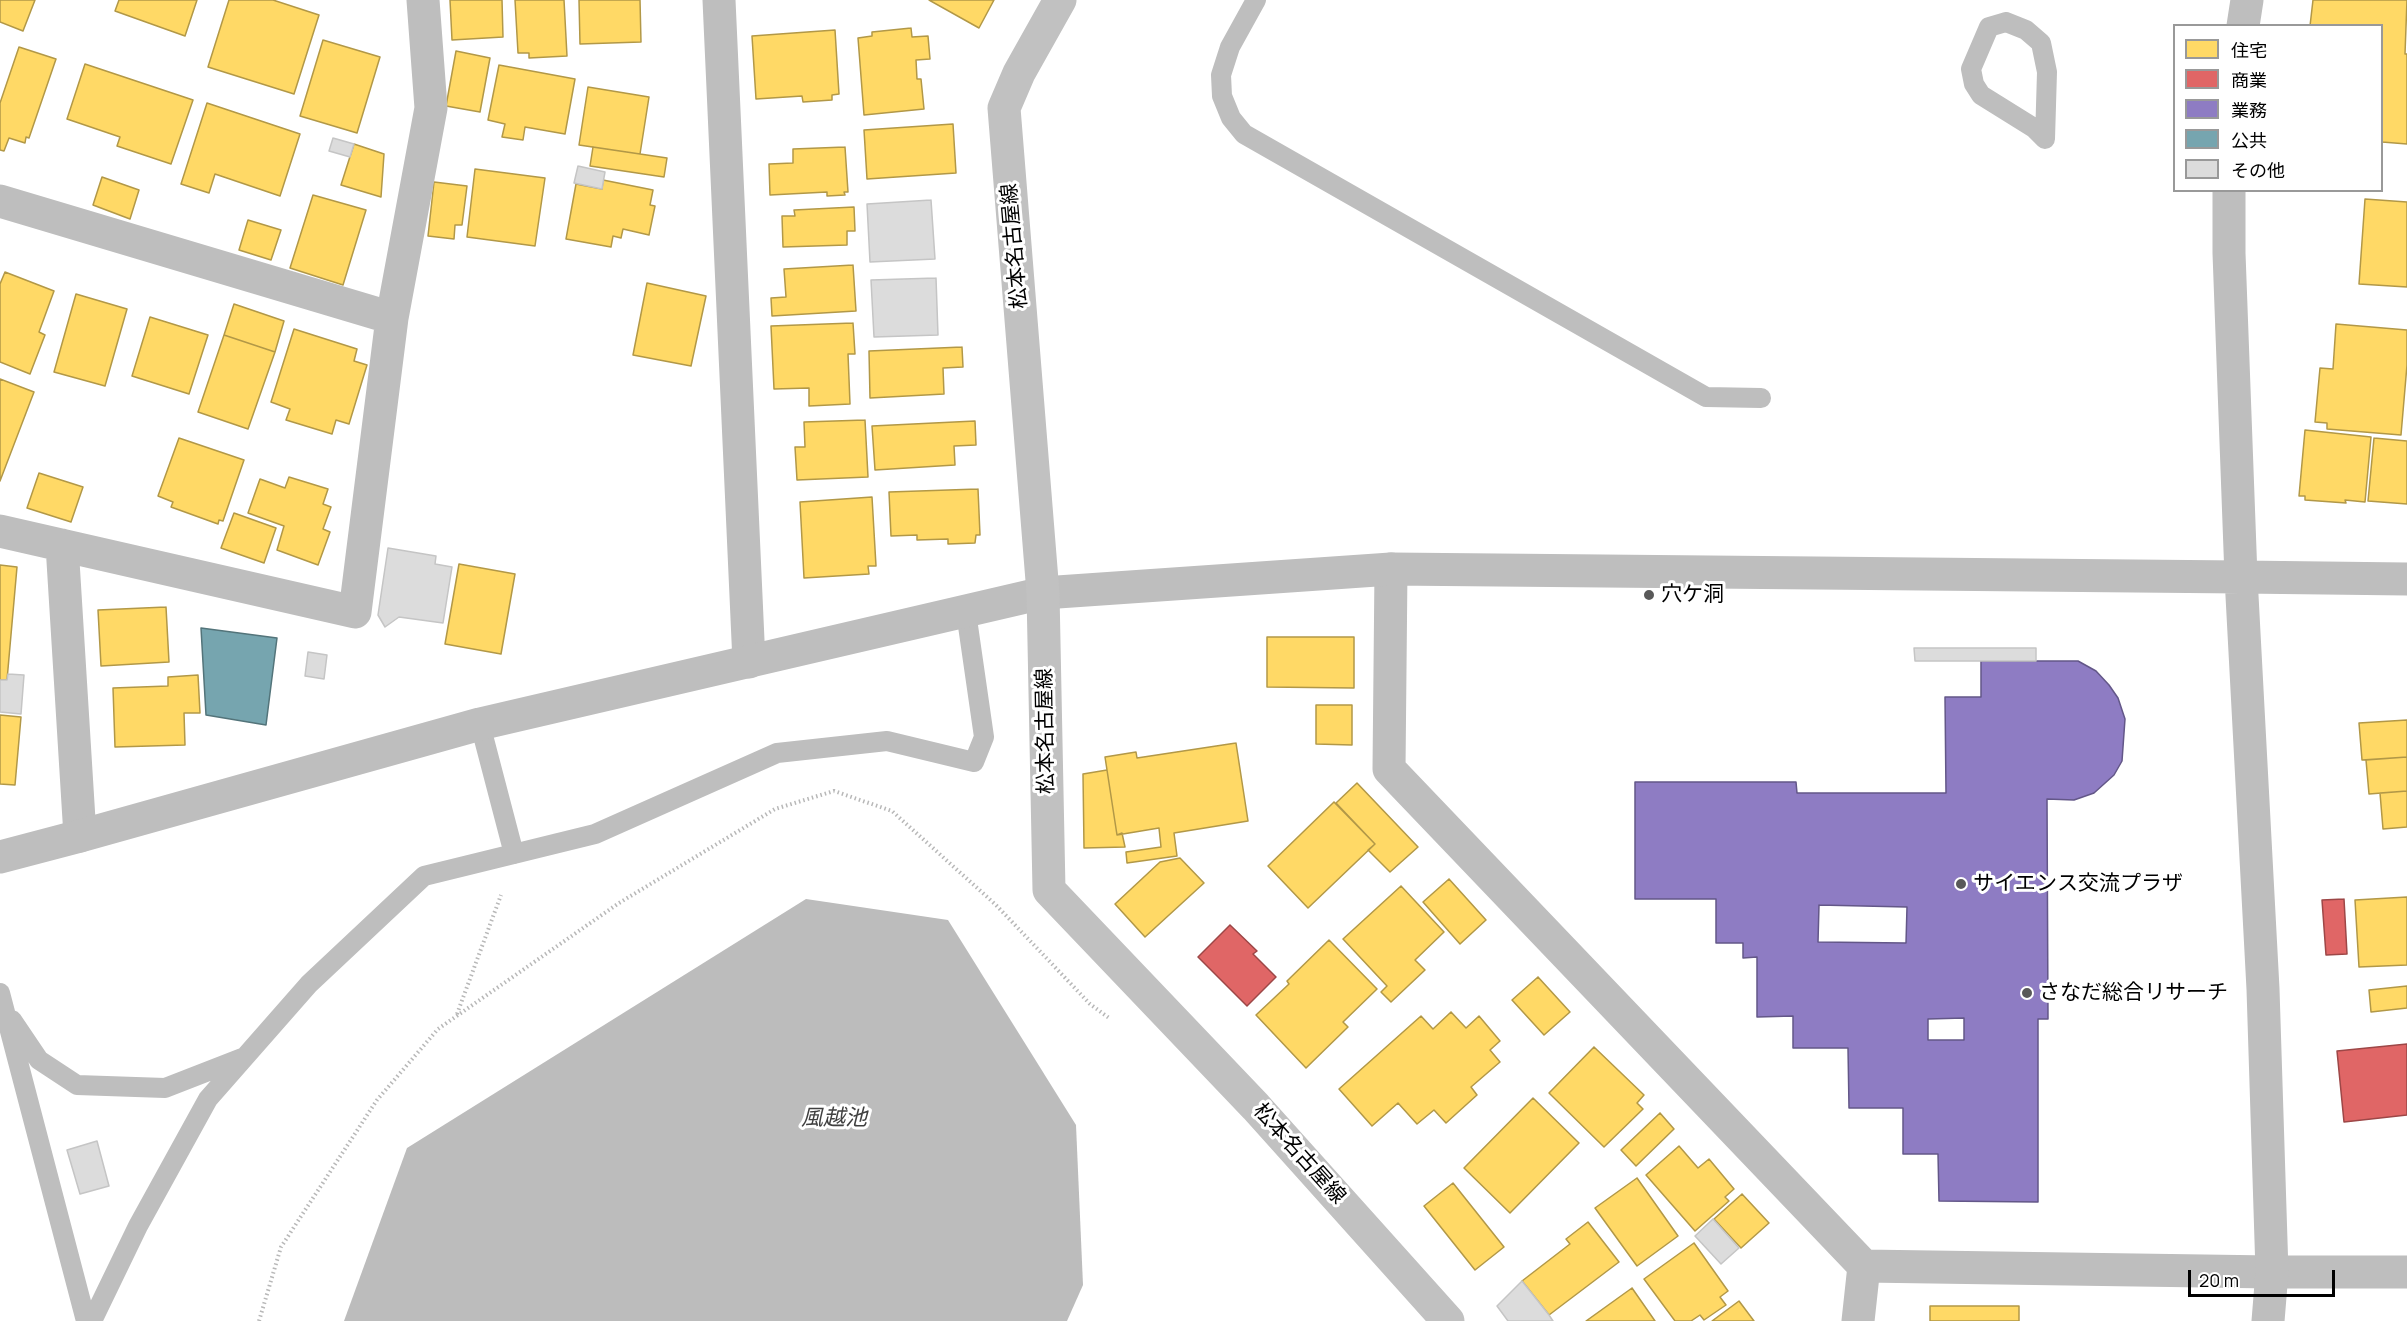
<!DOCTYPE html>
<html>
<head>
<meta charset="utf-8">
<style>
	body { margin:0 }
	#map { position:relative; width:2407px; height:1321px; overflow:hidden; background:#fff; font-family:Manrope,"Noto Sans JP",sans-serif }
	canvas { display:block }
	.legend { position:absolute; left:2173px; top:24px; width:210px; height:168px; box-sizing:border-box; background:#fff; border:2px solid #999; margin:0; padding:8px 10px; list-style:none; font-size:18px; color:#000 }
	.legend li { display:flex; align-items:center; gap:12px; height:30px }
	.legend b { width:30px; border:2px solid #999 }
	.scale { position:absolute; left:2188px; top:1270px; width:147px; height:27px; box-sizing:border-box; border:3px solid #000; border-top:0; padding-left:8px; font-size:18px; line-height:21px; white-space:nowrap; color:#000; -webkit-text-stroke:4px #fff; paint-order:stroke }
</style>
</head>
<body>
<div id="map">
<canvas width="2407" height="1321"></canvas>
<ul class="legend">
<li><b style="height:16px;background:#ffd966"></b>住宅</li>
<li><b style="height:16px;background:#e06666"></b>商業</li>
<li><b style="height:16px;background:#8e7cc3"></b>業務</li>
<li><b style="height:16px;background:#76a5af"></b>公共</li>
<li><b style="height:16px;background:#dcdcdc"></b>その他</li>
</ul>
<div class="scale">20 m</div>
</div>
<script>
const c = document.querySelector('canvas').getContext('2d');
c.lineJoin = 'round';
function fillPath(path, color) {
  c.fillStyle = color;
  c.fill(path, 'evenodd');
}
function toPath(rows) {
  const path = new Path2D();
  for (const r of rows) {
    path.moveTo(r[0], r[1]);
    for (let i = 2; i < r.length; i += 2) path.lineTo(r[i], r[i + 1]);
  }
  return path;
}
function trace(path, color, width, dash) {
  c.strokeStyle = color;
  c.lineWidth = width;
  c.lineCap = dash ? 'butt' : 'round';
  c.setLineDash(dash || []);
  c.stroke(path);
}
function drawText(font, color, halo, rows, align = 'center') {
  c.font = font + ' Manrope,"Noto Sans JP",sans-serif';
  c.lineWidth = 6;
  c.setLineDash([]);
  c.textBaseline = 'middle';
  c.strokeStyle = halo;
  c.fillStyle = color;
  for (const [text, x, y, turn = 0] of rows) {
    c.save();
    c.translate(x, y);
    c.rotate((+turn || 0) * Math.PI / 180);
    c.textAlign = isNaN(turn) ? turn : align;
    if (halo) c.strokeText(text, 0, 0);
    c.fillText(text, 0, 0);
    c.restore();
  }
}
fillPath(toPath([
	[806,899,948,920,1076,1125,1083,1285,1067,1321,344,1321,407,1148]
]), '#bcbcbc');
const homes = toPath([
	[0,0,35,0,23,31,0,22,0,0],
	[119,0,197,0,185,36,115,11,119,0],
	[229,0,273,0,319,15,294,94,208,67,229,0],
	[450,0,502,0,503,37,452,40,450,0],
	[515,0,564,0,567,56,529,58,529,53,518,53,515,0],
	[579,0,640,0,641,42,580,44,579,0],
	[929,0,994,0,979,28,929,0],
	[2313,0,2407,0,2405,54,2407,54,2407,144,2382,142,2382,26,2310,26,2313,0],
	[911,28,912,37,928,36,930,59,916,60,917,79,921,79,924,109,864,115,858,38,872,36,872,32,911,28],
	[835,30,839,94,832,95,832,100,803,102,802,96,756,99,752,36,835,30],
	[323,40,380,57,357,133,300,116,323,40],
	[19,47,56,59,29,138,26,137,25,143,9,138,4,151,0,150,0,103,19,47],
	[456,51,490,58,480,112,446,106,456,51],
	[85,64,193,100,171,164,117,146,120,137,67,119,85,64],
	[499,65,575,79,565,134,525,127,523,140,502,137,505,124,488,120,499,65],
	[588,87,649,97,640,154,579,145,588,87],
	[207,103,300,134,280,196,215,174,209,193,181,184,207,103],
	[953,124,956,173,867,179,864,130,953,124],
	[354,144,384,154,381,197,341,185,354,144],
	[593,147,667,158,664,177,590,166,593,147],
	[845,147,848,192,844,192,845,195,827,196,827,192,770,195,769,164,793,163,793,149,845,147],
	[475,169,545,178,535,246,467,237,475,169],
	[102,177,139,190,130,219,93,205,102,177],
	[603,180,653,190,650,205,655,206,649,235,623,229,621,238,613,236,611,247,566,239,576,184,602,189,603,180],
	[434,182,467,186,462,225,455,225,454,239,428,236,434,182],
	[313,195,366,210,343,285,290,268,313,195],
	[2365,199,2407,202,2407,287,2359,284,2365,199],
	[854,207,855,231,847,231,847,245,783,247,782,216,795,216,794,210,854,207],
	[248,220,281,230,271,260,239,250,248,220],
	[853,265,856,311,772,316,771,298,786,297,784,269,853,265],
	[5,272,54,291,39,332,45,335,30,374,0,362,0,284,5,272],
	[647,283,706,296,691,366,633,355,647,283],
	[76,294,127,309,105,386,54,372,76,294],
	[234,304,284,321,275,352,224,335,234,304],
	[150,317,208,335,189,394,132,376,150,317],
	[853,323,855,354,848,354,850,404,809,406,809,388,774,389,771,326,853,323],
	[2336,324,2407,330,2407,365,2401,435,2327,429,2327,423,2315,422,2320,368,2333,369,2336,324],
	[294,329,357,349,354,361,367,365,349,424,336,420,332,434,286,420,290,409,271,402,294,329],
	[224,335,275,352,248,429,198,412,224,335],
	[962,347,963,367,943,368,944,394,870,398,869,351,962,347],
	[0,379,34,392,0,481,0,379],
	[865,420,868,477,797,480,795,447,805,447,804,422,865,420],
	[975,421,976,445,954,446,955,465,875,470,872,426,975,421],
	[2305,430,2371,437,2365,502,2345,500,2346,503,2305,500,2305,496,2299,496,2305,430],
	[179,438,244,460,223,521,219,520,218,524,171,507,173,502,158,496,179,438],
	[2374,438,2407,441,2407,504,2368,501,2374,438],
	[39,473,83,487,71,522,27,508,39,473],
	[289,477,328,489,323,504,331,507,323,529,330,532,318,565,277,550,284,526,248,513,260,479,285,488,289,477],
	[978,489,980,535,976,535,975,543,948,544,948,539,917,540,917,535,891,536,889,492,978,489],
	[872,497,876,566,868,566,869,574,804,578,800,502,872,497],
	[234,513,276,528,264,563,221,548,234,513],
	[459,564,515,574,501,654,445,644,459,564],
	[0,565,17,567,7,680,0,680,0,565],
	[166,607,169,662,101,666,98,610,166,607],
	[1267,637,1354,637,1354,688,1267,687,1267,637],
	[198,675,200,713,184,713,185,745,115,747,113,688,168,686,168,677,198,675],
	[1316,705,1352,705,1352,745,1316,744,1316,705],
	[0,715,21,717,15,785,0,784,0,715],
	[2407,720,2407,757,2362,760,2359,723,2407,720],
	[1236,743,1248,821,1174,833,1177,856,1127,863,1126,852,1161,847,1159,828,1117,835,1105,757,1136,752,1137,758,1236,743],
	[2407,757,2407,791,2369,794,2366,760,2407,757],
	[1107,770,1117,835,1122,833,1125,847,1084,848,1083,774,1107,770],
	[1357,783,1418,847,1390,872,1368,850,1375,844,1336,803,1357,783],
	[2407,791,2407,827,2383,829,2380,793,2407,791],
	[1334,802,1375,844,1308,908,1268,866,1334,802],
	[1180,858,1204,883,1145,937,1115,904,1160,862,1180,858],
	[1449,879,1486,920,1460,944,1423,902,1449,879],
	[1401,886,1444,932,1415,960,1425,970,1391,1002,1381,992,1387,986,1343,939,1401,886],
	[2407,897,2407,965,2359,967,2355,900,2407,897],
	[1329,940,1377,989,1343,1022,1348,1027,1306,1068,1256,1015,1289,984,1287,981,1329,940],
	[1538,977,1570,1012,1544,1035,1512,1000,1538,977],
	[2407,986,2407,1008,2371,1012,2369,990,2407,986],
	[1451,1012,1466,1028,1479,1016,1500,1041,1490,1050,1500,1062,1471,1087,1477,1095,1446,1123,1434,1110,1417,1124,1398,1103,1372,1126,1339,1089,1421,1016,1433,1029,1451,1012],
	[1594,1047,1644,1095,1637,1103,1643,1109,1604,1147,1549,1093,1594,1047],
	[1533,1098,1579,1143,1510,1213,1464,1168,1533,1098],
	[1660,1113,1674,1129,1636,1166,1621,1150,1660,1113],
	[1679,1146,1698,1168,1709,1159,1734,1189,1725,1197,1729,1201,1695,1231,1646,1175,1679,1146],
	[1637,1178,1678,1236,1637,1266,1595,1208,1637,1178],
	[1453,1183,1504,1247,1475,1270,1424,1206,1453,1183],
	[1742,1194,1769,1223,1741,1248,1714,1219,1742,1194],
	[1588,1222,1619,1262,1549,1315,1522,1281,1570,1244,1566,1239,1588,1222],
	[1694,1243,1728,1291,1720,1297,1726,1305,1704,1320,1700,1315,1691,1321,1675,1321,1644,1279,1694,1243],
	[1632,1288,1655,1321,1586,1321,1632,1288],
	[1739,1301,1754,1321,1712,1321,1739,1301],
	[1930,1306,2019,1306,2019,1321,1930,1321,1930,1306]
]);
fillPath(homes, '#ffd966');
trace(homes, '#b29847', 1.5);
const shops = toPath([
	[2344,899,2347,954,2326,955,2322,900,2344,899],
	[1230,925,1257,951,1253,954,1276,977,1247,1006,1198,957,1230,925],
	[2407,1044,2407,1115,2344,1122,2337,1051,2407,1044]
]);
fillPath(shops, '#e06666');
trace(shops, '#9d4747', 1.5);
const offices = toPath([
	[1981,661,2078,661,2096,671,2109,685,2118,698,2125,719,2122,761,2114,775,2094,793,2074,800,2047,799,2048,1019,2038,1019,2038,1202,1939,1201,1938,1154,1903,1154,1903,1108,1849,1108,1848,1048,1793,1048,1793,1016,1757,1017,1757,957,1743,958,1743,943,1716,943,1716,899,1635,899,1635,782,1796,782,1797,793,1946,793,1945,697,1981,697,1981,661],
	[1819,905,1907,907,1906,943,1818,942,1819,905],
	[1964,1018,1964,1040,1928,1040,1928,1019,1964,1018]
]);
fillPath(offices, '#8e7cc3');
trace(offices, '#635788', 1.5);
const public = toPath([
	[201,628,277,638,266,725,206,715,201,628]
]);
fillPath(public, '#76a5af');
trace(public, '#53747a', 1.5);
const building = toPath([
	[333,138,354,144,350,157,329,151,333,138],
	[578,166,605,172,602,189,574,183,578,166],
	[931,200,935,259,870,262,867,204,931,200],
	[936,278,938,335,874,337,871,280,936,278],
	[388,548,436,556,435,564,452,567,443,623,399,617,385,627,378,615,388,548],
	[1914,648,2036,648,2036,661,1915,661,1914,648],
	[308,652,327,655,324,679,305,676,308,652],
	[8,674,24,675,21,714,0,712,0,680,7,680,8,674],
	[97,1141,109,1186,80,1194,67,1150,97,1141],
	[1713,1219,1739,1248,1721,1264,1695,1236,1713,1219],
	[1522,1281,1549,1315,1553,1321,1508,1321,1497,1306,1522,1281]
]);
fillPath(building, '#dcdcdc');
trace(building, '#c5c5c5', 1.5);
trace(toPath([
	[457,1014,501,895],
	[259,1321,281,1247,377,1100,438,1029,619,903,775,809,834,791,892,811,996,905,1090,1004,1109,1018]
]), '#b8b8b8', 4, [1.5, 3]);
trace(toPath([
	[1256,0,1230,47,1221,75,1222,96,1231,118,1244,134,1706,397,1761,398],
	[2006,22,2026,30,2041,43,2047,72,2045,139,2034,128,1981,95,1974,84,1971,69,1989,27,2006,22],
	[480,724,514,854],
	[0,993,86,1321],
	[12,1020,39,1060,77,1085,165,1088,242,1058],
	[92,1321,138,1226,208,1099,309,984,424,876,595,834,777,753,887,741,974,762,984,737,966,612]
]), '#bebebe', 20);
trace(toPath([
	[719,0,749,662],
	[0,201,392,318],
	[0,531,355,612,392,318,431,108,423,0],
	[62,545,80,836],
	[1391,569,1389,769,1864,1266,2272,1272,2407,1272],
	[1858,1321,1864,1266]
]), '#bebebe', 33);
trace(toPath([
	[2243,26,2247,0],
	[2229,190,2229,253,2241,577,2407,579],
	[0,857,80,836,480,724,1043,593,1391,569,2241,577,2263,989,2272,1272,2268,1321]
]), '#bebebe', 33);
trace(toPath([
	[1060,0,1019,73,1004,108,1043,593,1049,890,1256,1107,1448,1321]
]), '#c1c1c1', 33);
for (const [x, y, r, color] of [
	[1649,595,6,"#595959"],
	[1961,884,6,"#595959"],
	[2027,993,6,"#595959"]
]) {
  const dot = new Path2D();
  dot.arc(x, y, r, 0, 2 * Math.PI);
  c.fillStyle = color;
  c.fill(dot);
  trace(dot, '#fff', 2);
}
drawText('21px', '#000', '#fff', [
	["松本名古屋線",1015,246,-95],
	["松本名古屋線",1046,731,-91],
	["松本名古屋線",1299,1154,48]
]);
drawText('21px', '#000', '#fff', [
	["穴ケ洞",1661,595],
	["サイエンス交流プラザ",1973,884],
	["さなだ総合リサーチ",2039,993]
], 'left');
drawText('italic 22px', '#404040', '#fff', [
	["風越池",834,1119]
]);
</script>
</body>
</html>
